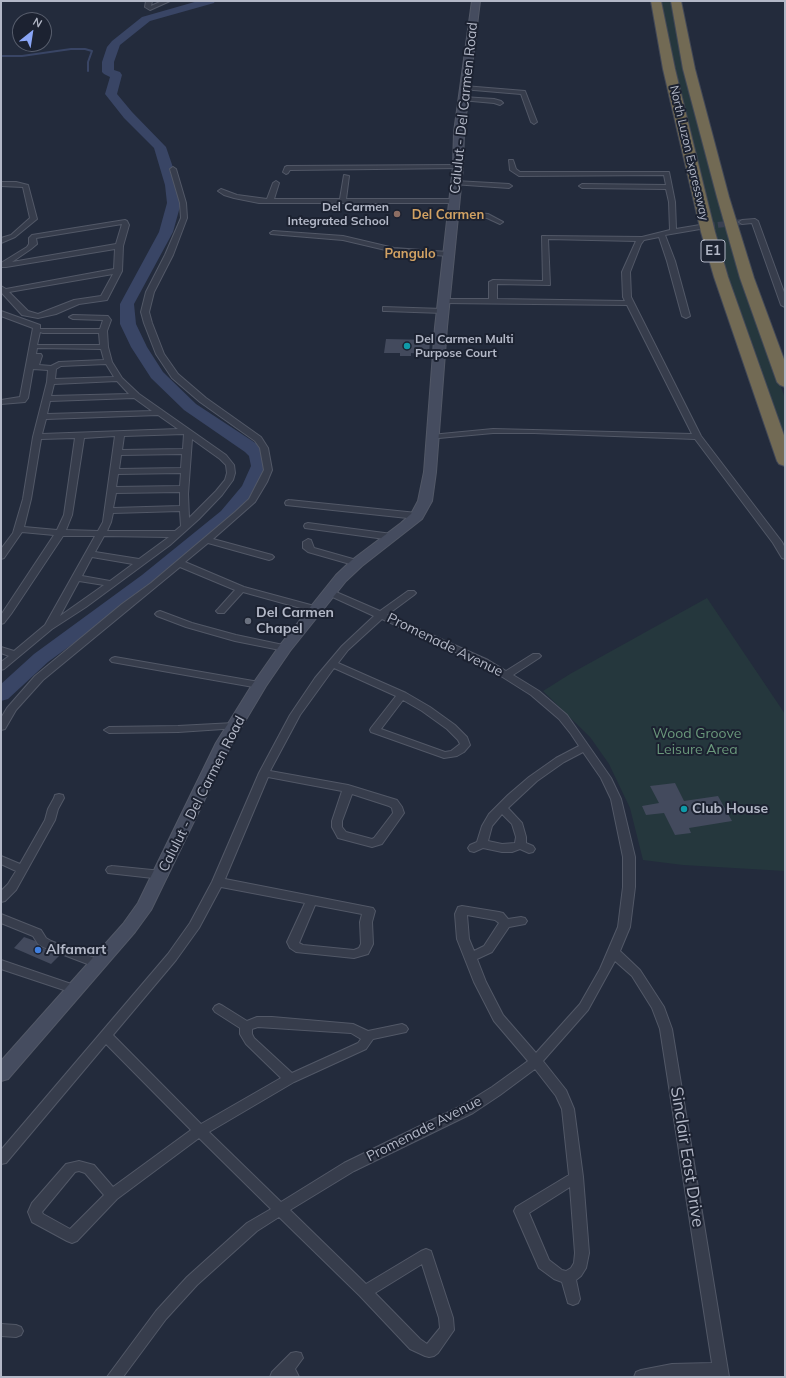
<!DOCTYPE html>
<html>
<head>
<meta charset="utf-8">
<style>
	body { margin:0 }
	#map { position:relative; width:786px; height:1378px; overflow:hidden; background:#232b3c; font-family:Mulish,sans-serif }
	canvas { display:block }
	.frame { position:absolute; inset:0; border:2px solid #b3b8c7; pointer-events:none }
	.north { position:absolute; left:12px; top:12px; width:40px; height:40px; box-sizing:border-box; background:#1c2231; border:1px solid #585e6d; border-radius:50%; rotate:30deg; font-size:11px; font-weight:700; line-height:16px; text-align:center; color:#b3b8c7 }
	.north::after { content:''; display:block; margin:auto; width:14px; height:18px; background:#8aa5f5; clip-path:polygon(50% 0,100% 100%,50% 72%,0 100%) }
</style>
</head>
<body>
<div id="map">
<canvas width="786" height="1378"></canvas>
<div class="frame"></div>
<div class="north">N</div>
</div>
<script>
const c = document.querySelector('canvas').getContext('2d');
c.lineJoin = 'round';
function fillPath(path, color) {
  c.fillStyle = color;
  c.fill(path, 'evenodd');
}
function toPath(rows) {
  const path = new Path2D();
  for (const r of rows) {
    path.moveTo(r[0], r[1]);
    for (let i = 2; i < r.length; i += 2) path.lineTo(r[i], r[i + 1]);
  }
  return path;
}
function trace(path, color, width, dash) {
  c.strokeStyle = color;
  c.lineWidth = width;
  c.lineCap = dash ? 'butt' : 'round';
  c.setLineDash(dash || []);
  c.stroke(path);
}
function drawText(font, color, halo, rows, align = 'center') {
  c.font = font + ' Mulish,sans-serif';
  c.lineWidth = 4;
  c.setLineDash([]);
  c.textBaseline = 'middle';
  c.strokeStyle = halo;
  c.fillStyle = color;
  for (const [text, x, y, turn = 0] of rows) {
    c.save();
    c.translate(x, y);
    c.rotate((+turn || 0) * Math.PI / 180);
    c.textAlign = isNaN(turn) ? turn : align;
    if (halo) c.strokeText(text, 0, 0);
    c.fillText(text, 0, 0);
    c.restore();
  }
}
fillPath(toPath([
	[660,1,672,1,759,325,785,398,785,450,721,257,703,195],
	[707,598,785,714,785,871,683,865,643,860,630,808,609,764,590,737,543,691,570,674]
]), '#25373d');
trace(toPath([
	[1,56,22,56,71,49,85,49,92,51,88,62,88,71]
]), '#394565', 2);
fillPath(toPath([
	[198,1,215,1,214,3,150,21,120,45,114,62,114,70,120,72,122,75,117,94,132,112,166,147,179,185,181,203,173,232,134,304,136,324,147,347,163,372,196,404,257,444,265,456,269,466,259,488,233,519,156,583,48,662,8,699,1,701,1,684,34,654,142,575,221,511,242,486,251,466,249,456,245,452,184,410,151,378,131,347,120,324,120,304,159,232,167,203,165,185,154,148,124,118,105,94,110,77,104,74,102,72,102,62,107,47,112,41,142,17,198,1]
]), '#394565');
fillPath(toPath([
	[386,339,430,340,429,354,411,353,411,356,400,356,400,353,384,353],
	[675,783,684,801,718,796,732,821,689,828,691,833,675,835,664,813,646,815,642,806,659,803,650,786],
	[24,937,35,941,42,948,60,955,51,964,14,948]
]), '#434a5d');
trace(toPath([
	[700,227,742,222]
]), '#394051', 6, [6, 3]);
const minor = toPath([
	[146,1,152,1,151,6,162,1,170,1,150,10,145,7,146,1],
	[464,86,525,91,537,122,534,124,531,122,521,94,462,89,461,88,464,86],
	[463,97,494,99,501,101,503,103,500,105,494,103,461,100,460,99,463,97],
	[509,160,513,160,516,169,520,172,669,172,675,202,676,229,700,225,703,227,700,229,665,235,675,261,690,316,686,318,682,316,667,261,659,237,644,240,641,244,630,272,631,297,701,436,782,542,785,548,785,559,782,558,773,543,695,439,534,433,493,433,428,439,427,437,431,435,493,429,692,434,627,305,444,303,440,301,444,299,489,299,489,282,493,280,543,281,542,236,642,237,670,230,669,202,666,189,582,188,579,186,582,184,666,185,664,175,519,176,510,170,509,160],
	[548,239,636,241,622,272,623,297,625,301,497,299,497,284,550,285,548,239],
	[458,165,461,167,460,168,290,170,288,173,286,174,283,172,285,167,287,166,458,165],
	[173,167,176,169,186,203,187,218,173,255,154,292,149,312,152,323,164,354,178,374,206,398,261,437,268,448,272,470,267,482,255,502,213,539,272,555,274,557,272,559,269,560,208,543,185,562,244,587,318,607,320,609,315,612,243,592,224,613,218,613,216,611,218,609,235,590,180,567,43,680,16,710,5,729,1,730,1,718,7,708,35,676,122,604,151,583,235,512,249,499,264,470,260,448,255,441,200,402,172,378,156,354,144,323,141,312,146,292,165,255,181,218,180,203,170,169,173,167],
	[344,175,349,176,346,199,454,199,457,201,454,203,259,203,234,198,224,195,218,191,221,189,237,195,267,199,273,183,276,181,279,183,274,199,340,199,344,175],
	[455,181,509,184,512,186,509,188,453,184,453,182,455,181],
	[1,182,16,182,28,185,37,219,15,237,1,243,1,238,11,235,30,218,23,187,1,186,1,182],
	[453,211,488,214,503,222,500,224,487,218,451,214,450,213,453,211],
	[755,219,758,221,785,295,785,307,781,305,752,223,742,224,739,222,742,220,755,219],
	[125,220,127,221,129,225,123,246,122,271,107,300,79,304,56,314,38,318,22,315,1,292,1,286,6,289,114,269,115,249,6,267,1,267,1,263,27,247,29,244,29,238,32,235,125,220],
	[122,224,116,244,12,262,31,249,37,244,36,238,122,224],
	[113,274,101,296,74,300,38,314,28,311,9,292,113,274],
	[273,231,343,236,394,248,448,252,452,254,448,256,394,252,343,240,271,234,270,233,273,231],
	[383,307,443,309,447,311,443,313,386,311,383,311,383,307],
	[1,311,40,325,40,329,100,329,103,320,73,319,69,317,73,315,108,316,111,320,107,331,108,347,112,362,122,378,139,394,226,455,234,465,235,473,233,480,222,495,199,519,170,545,86,607,52,629,4,669,1,670,1,662,9,656,1,653,1,647,14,651,45,625,95,536,63,536,11,614,4,623,1,624,1,615,54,535,22,532,4,558,1,559,1,549,13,533,23,499,33,437,47,382,48,370,33,369,28,398,25,402,1,404,1,400,20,397,33,328,1,316,1,311],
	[40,332,43,333,99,333,100,345,37,345,40,332],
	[37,348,101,349,104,360,59,362,51,366,39,365,42,356,41,354,36,354,37,348],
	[106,364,114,377,55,379,56,369,61,366,106,364],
	[117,381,129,394,51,396,54,384,117,381],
	[134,398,152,411,47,414,50,401,134,398],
	[158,415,178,429,42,434,46,419,158,415],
	[184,434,183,449,122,450,124,436,184,434],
	[115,436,103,522,98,531,66,530,72,515,84,438,115,436],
	[75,438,64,515,57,530,24,527,31,499,41,439,75,438],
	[192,439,220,459,226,465,227,473,225,480,216,491,189,518,188,494,192,439],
	[182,454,181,468,119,469,121,455,182,454],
	[181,473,180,486,116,487,118,474,181,473],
	[180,492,180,506,113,508,116,493,180,492],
	[180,511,181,526,175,531,107,531,111,522,113,513,180,511],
	[104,536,169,537,139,559,95,552,104,536],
	[92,557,133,564,110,581,82,576,92,557],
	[79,581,104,585,60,616,79,581],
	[289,500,417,513,421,516,417,519,286,505,285,503,286,501,289,500],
	[308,523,392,534,396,537,392,540,305,528,304,526,305,524,308,523],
	[308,539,311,540,314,548,360,561,362,563,357,566,308,552,303,548,303,542,308,539],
	[329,589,380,611,408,591,414,591,416,593,414,595,387,615,488,660,506,671,533,654,539,654,541,656,539,658,513,675,539,691,567,715,611,778,621,799,635,857,635,887,630,927,620,951,640,970,664,1007,672,1029,729,1377,715,1376,634,1377,636,1372,641,1370,672,1364,712,1363,660,1029,652,1008,632,976,615,961,588,1010,543,1061,566,1090,574,1109,583,1177,589,1253,586,1268,581,1276,576,1280,580,1299,578,1303,573,1305,568,1303,562,1282,554,1279,539,1268,514,1211,516,1207,569,1175,562,1109,556,1096,535,1069,500,1095,473,1113,354,1171,290,1210,366,1284,421,1251,426,1249,431,1251,453,1318,454,1330,438,1353,434,1356,429,1357,425,1356,410,1349,360,1296,279,1217,257,1231,197,1285,166,1319,123,1377,107,1377,156,1311,187,1277,247,1223,271,1209,199,1138,117,1199,77,1241,72,1243,67,1241,32,1222,28,1212,32,1203,66,1164,79,1161,94,1165,113,1187,191,1130,106,1044,6,1163,1,1164,1,1150,168,954,190,923,212,882,259,773,290,715,315,678,342,646,374,616,326,594,324,592,326,590,329,589],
	[382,619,482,664,531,695,559,719,571,734,579,746,556,758,529,777,508,795,489,814,482,826,477,842,470,845,468,848,470,851,474,852,483,848,502,852,512,852,520,849,529,853,533,852,535,849,533,846,526,843,526,837,522,823,508,808,537,781,564,762,583,752,601,778,611,799,623,857,623,887,618,927,600,969,580,1004,536,1053,503,1015,486,982,477,959,492,952,509,927,525,924,527,921,525,918,521,917,508,919,503,913,499,912,462,906,458,907,455,914,457,939,474,982,494,1021,528,1061,492,1087,463,1105,344,1163,281,1202,209,1132,294,1082,366,1049,373,1039,406,1032,408,1029,406,1026,402,1024,368,1031,353,1024,272,1017,257,1017,247,1021,223,1006,219,1004,215,1006,213,1009,215,1012,240,1028,240,1034,246,1044,281,1078,201,1124,113,1035,176,960,199,928,221,887,305,903,287,942,290,948,296,952,354,958,368,954,373,944,372,922,375,911,373,908,225,879,268,777,342,791,332,821,332,827,338,838,372,847,382,844,404,813,402,807,397,800,348,785,270,771,300,715,334,668,396,696,371,728,370,730,371,732,444,758,457,756,464,752,470,745,467,737,455,725,430,707,406,693,338,663,348,650,382,619],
	[403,700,422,711,447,729,458,740,460,744,451,751,445,752,381,729,403,700],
	[352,794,389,806,392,808,393,813,374,838,372,839,346,832,342,827,342,821,352,794],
	[502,814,512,824,516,837,515,843,502,844,488,841,492,826,502,814],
	[315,905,362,914,360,922,361,944,359,948,354,950,303,945,299,943,315,905],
	[467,915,495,920,499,923,484,946,474,951,469,939,467,915],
	[258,1027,351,1033,361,1039,358,1043,292,1073,254,1038,252,1034,252,1029,258,1027],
	[79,1171,85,1173,104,1195,70,1229,43,1214,42,1212,75,1172,79,1171],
	[570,1187,575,1253,574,1263,571,1268,566,1271,562,1270,549,1260,529,1213,570,1187],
	[422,1264,439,1318,440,1328,427,1344,420,1339,375,1293,422,1264],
	[160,611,192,623,236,635,288,646,290,648,285,651,235,641,186,627,157,616,155,614,157,612,160,611],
	[115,657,259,682,264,685,259,688,112,662,110,660,112,658,115,657],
	[234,723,238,724,239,726,238,728,178,732,109,733,104,730,109,727,178,726,234,723],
	[59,794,63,795,64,798,58,809,55,820,16,890,5,901,1,902,1,891,8,884,16,871,1,864,1,856,20,864,45,820,48,809,54,798,55,795,59,794],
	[112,866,162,871,166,872,168,875,166,878,162,879,108,873,106,870,108,867,112,866],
	[1,914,41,930,46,938,51,941,102,961,104,964,102,967,98,968,43,947,38,944,33,936,1,923,1,914],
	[1,960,80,987,82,990,80,993,76,994,1,969,1,960],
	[1,1324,16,1325,21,1327,23,1331,21,1335,16,1337,1,1336,1,1324],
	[296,1352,301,1353,303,1358,295,1369,299,1377,270,1377,272,1372,291,1353,296,1352]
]);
const secondary = toPath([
	[472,1,480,1,464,132,463,167,447,327,436,472,432,501,422,519,362,566,346,581,290,651,266,686,232,743,151,910,135,932,8,1079,1,1081,1,1061,123,924,138,903,216,743,252,685,280,645,336,575,352,560,401,523,411,514,418,501,424,472,435,327,453,167,454,132,472,1]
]);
const motorway = toPath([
	[651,1,661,1,675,69,715,232,728,277,785,438,785,466,779,464,777,461,714,277,701,232,663,69,651,1],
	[671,1,681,1,695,69,729,197,754,278,785,362,785,387,780,385,777,382,740,278,717,197,683,69,671,1]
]);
trace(minor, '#525867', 2);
trace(secondary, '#525867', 2);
trace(motorway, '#424857', 2);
fillPath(minor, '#373d4c');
fillPath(secondary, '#454c5f');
fillPath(motorway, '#726a54');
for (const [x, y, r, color] of [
	[397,214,4,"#8d6e63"],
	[407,346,4,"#0f9aa8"],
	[248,621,4,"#6b7280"],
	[684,809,4,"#0f9aa8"],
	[38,950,4,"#3f7fe0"]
]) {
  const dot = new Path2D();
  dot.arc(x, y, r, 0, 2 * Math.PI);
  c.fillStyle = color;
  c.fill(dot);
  trace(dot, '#1c2231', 1.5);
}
drawText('12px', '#b3b8c7', '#1c2231', [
	["North Luzon Expressway",689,153,77]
]);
drawText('bold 12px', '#b3b8c7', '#1c2231', [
	["Del Carmen",389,207],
	["Integrated School",389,221],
	["Del Carmen Multi",415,339,"left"],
	["Purpose Court",415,353,"left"]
], 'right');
drawText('bold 13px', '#d2a263', '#1c2231', [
	["Del Carmen",448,215]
]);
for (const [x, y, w] of [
	[713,251,24]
]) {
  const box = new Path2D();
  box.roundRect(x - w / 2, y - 11, w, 22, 3);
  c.fillStyle = '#1c2231';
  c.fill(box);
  trace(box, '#b3b8c7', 1);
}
drawText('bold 13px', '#b3b8c7', null, [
	["E1",713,251]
]);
drawText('bold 13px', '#d2a263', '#1c2231', [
	["Pangulo",410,254]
]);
drawText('14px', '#b3b8c7', '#1c2231', [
	["Calulut - Del Carmen Road",464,108,-84],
	["Promenade Avenue",445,645,26],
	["Calulut - Del Carmen Road",202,794,-63],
	["Promenade Avenue",424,1129,-27]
]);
drawText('bold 14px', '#b3b8c7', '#1c2231', [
	["Del Carmen",256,613],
	["Chapel",256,629],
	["Club House",692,809],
	["Alfamart",46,950]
], 'left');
drawText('14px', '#6a987b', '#1c2231', [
	["Wood Groove",697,734],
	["Leisure Area",697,750]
]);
drawText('17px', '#b3b8c7', '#1c2231', [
	["Sinclair East Drive",687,1157,81]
]);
</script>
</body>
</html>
